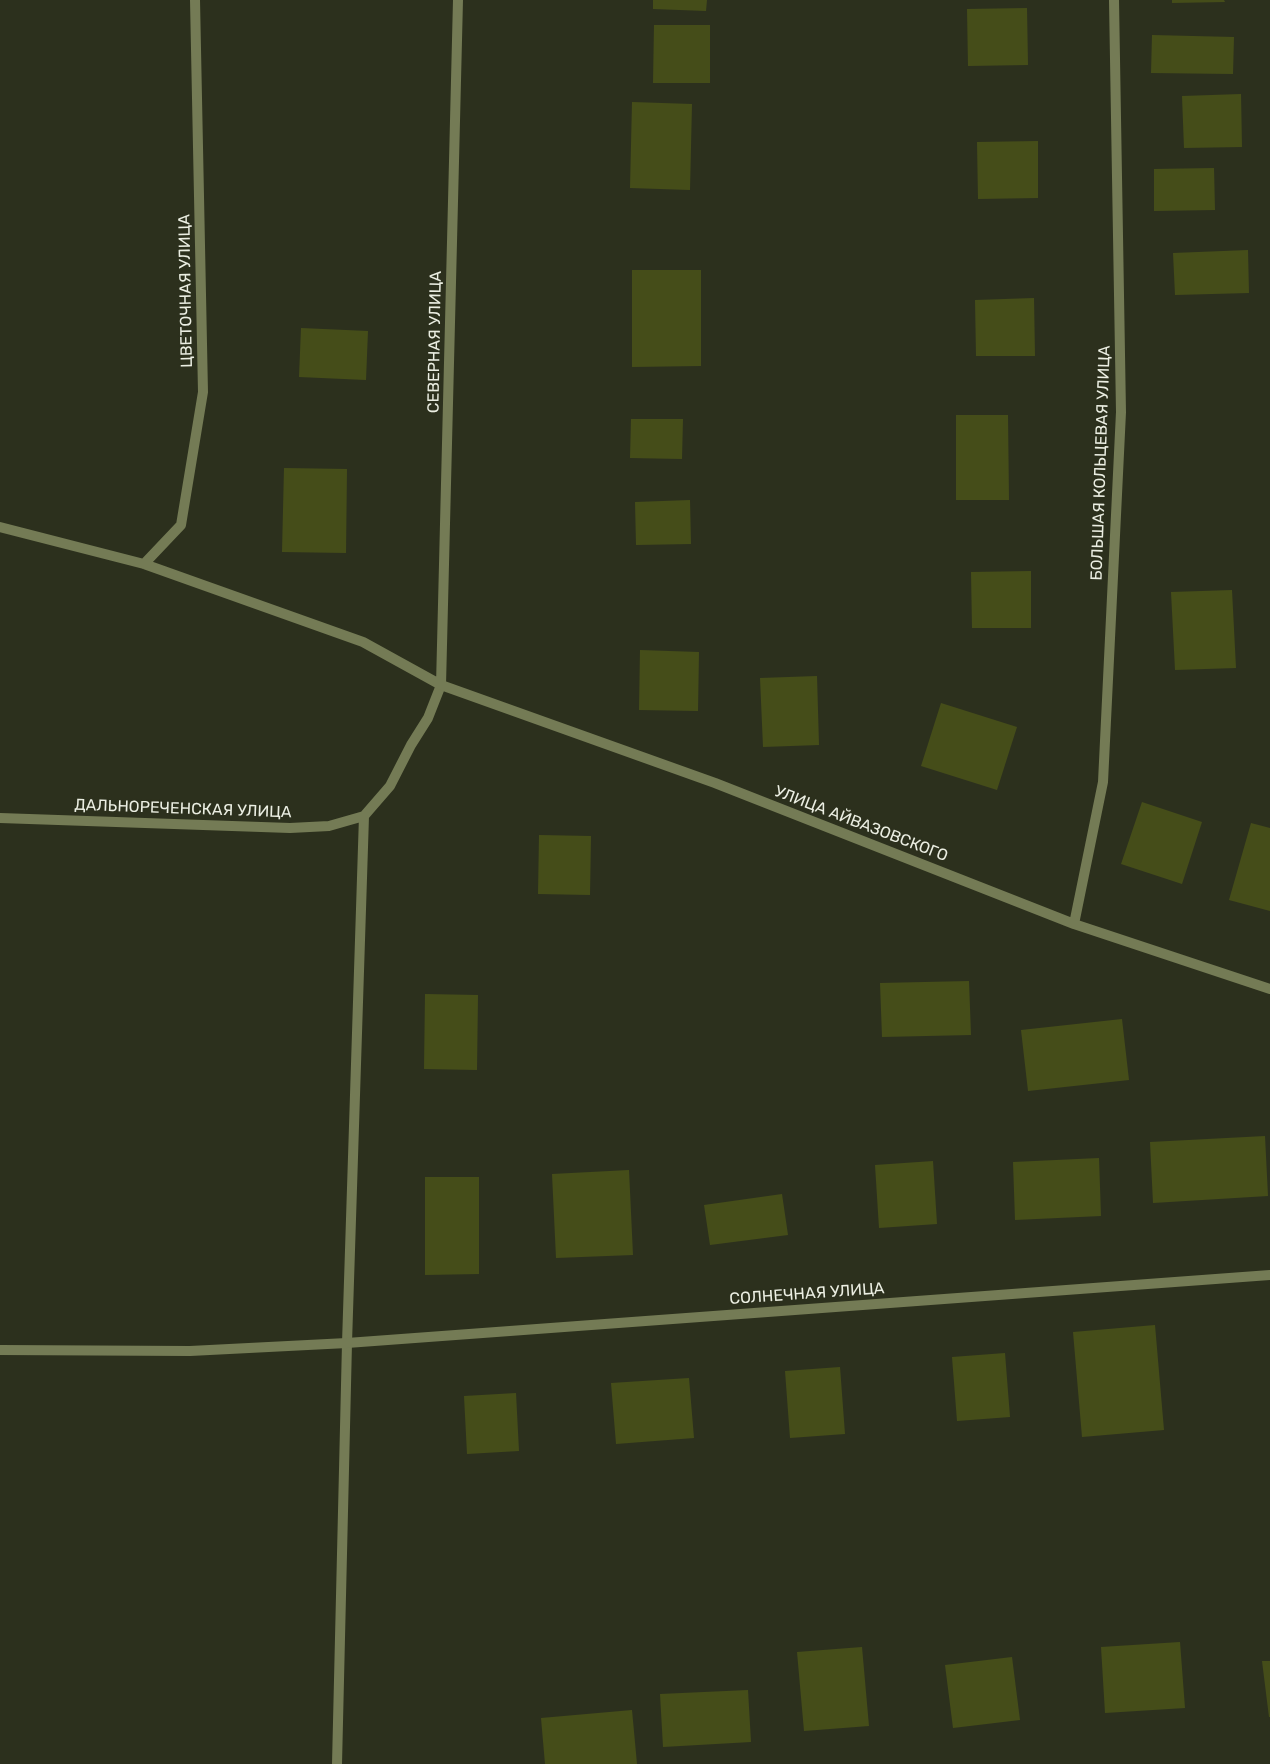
<!DOCTYPE html>
<html>
<head>
<meta charset="utf-8">
<style>
	body { margin:0 }
	canvas { display:block; background:#2c301d }
</style>
</head>
<body>
<canvas width="1270" height="1764"></canvas>
<script>
const c = document.querySelector('canvas').getContext('2d');
c.lineJoin = 'round';
function fillPath(path, color) {
  c.fillStyle = color;
  c.fill(path, 'evenodd');
}
function toPath(rows) {
  const path = new Path2D();
  for (const r of rows) {
    path.moveTo(r[0], r[1]);
    for (let i = 2; i < r.length; i += 2) path.lineTo(r[i], r[i + 1]);
  }
  return path;
}
function trace(path, color, width, dash) {
  c.strokeStyle = color;
  c.lineWidth = width;
  c.lineCap = dash ? 'butt' : 'round';
  c.setLineDash(dash || []);
  c.stroke(path);
}
function drawText(font, color, halo, rows, align = 'center') {
  c.font = font + ' Rubik,sans-serif';
  c.lineWidth = 4;
  c.setLineDash([]);
  c.textBaseline = 'middle';
  c.strokeStyle = halo;
  c.fillStyle = color;
  for (const [text, x, y, turn = 0] of rows) {
    c.save();
    c.translate(x, y);
    c.rotate((+turn || 0) * Math.PI / 180);
    c.textAlign = isNaN(turn) ? turn : align;
    if (halo) c.strokeText(text, 0, 0);
    c.fillText(text, 0, 0);
    c.restore();
  }
}
fillPath(toPath([
	[653,0,707,0,706,11,653,9],
	[1172,0,1224,0,1225,2,1172,3],
	[1027,8,1028,65,968,66,967,9],
	[654,25,710,25,710,83,653,83],
	[1152,35,1234,37,1233,74,1151,73],
	[1241,94,1242,147,1184,148,1182,96],
	[632,102,692,104,690,190,630,188],
	[1038,141,1038,198,978,199,977,142],
	[1214,168,1215,210,1154,211,1154,169],
	[1248,250,1249,293,1175,295,1173,253],
	[632,270,701,270,701,366,632,367],
	[1034,298,1035,356,976,356,975,300],
	[301,328,368,331,366,380,299,377],
	[956,415,1008,415,1009,500,956,500],
	[631,419,683,419,682,459,630,458],
	[284,468,347,469,346,553,282,552],
	[690,500,691,544,636,545,635,502],
	[1031,571,1031,628,972,628,971,572],
	[1232,590,1236,668,1175,670,1171,592],
	[640,650,699,652,698,711,639,710],
	[817,676,819,745,763,747,760,678],
	[941,703,1017,727,997,790,921,766],
	[1142,802,1202,822,1182,884,1121,864],
	[1251,823,1270,828,1270,911,1229,900],
	[539,835,591,836,590,895,538,894],
	[969,981,971,1035,882,1037,880,983],
	[425,994,478,995,477,1070,424,1069],
	[1122,1019,1129,1080,1028,1091,1021,1030],
	[1265,1136,1268,1196,1153,1203,1150,1142],
	[1099,1158,1101,1216,1015,1220,1013,1162],
	[933,1161,937,1224,879,1228,875,1165],
	[629,1170,633,1255,556,1258,552,1174],
	[425,1177,479,1177,479,1274,425,1275],
	[782,1194,788,1235,710,1245,704,1205],
	[1155,1325,1164,1430,1082,1437,1073,1332],
	[1005,1353,1010,1417,957,1421,952,1357],
	[840,1367,845,1434,790,1438,785,1371],
	[689,1378,694,1438,616,1444,611,1383],
	[516,1393,519,1451,467,1454,464,1396],
	[1180,1642,1185,1708,1105,1713,1101,1647],
	[862,1647,869,1726,804,1731,797,1652],
	[1012,1657,1020,1720,953,1728,945,1665],
	[1262,1661,1270,1661,1270,1717,1269,1717],
	[748,1690,751,1742,663,1747,660,1694],
	[632,1710,637,1764,545,1764,541,1718]
]), '#454d19');
trace(toPath([
	[0,818,290,828,329,826,364,816],
	[337,1764,347,1343,364,816,390,786,411,745,428,718,441,685]
]), '#747b55', 10);
trace(toPath([
	[0,527,144,564,363,642,441,685,715,783,1074,924,1270,989],
	[144,564,181,525,203,392,195,0],
	[441,685,458,0],
	[1074,924,1103,782,1121,412,1114,0],
	[0,1350,190,1351,347,1343,1270,1275]
]), '#747b55', 10);
drawText('16px', '#ebeee2', '#2c301d', [
	["ЦВЕТОЧНАЯ УЛИЦА",186,291,-91],
	["СЕВЕРНАЯ УЛИЦА",435,342,-89],
	["БОЛЬШАЯ КОЛЬЦЕВАЯ УЛИЦА",1101,463,-88],
	["ДАЛЬНОРЕЧЕНСКАЯ УЛИЦА",183,809,2],
	["УЛИЦА АЙВАЗОВСКОГО",861,824,21],
	["СОЛНЕЧНАЯ УЛИЦА",807,1294,-4]
]);
</script>
</body>
</html>
